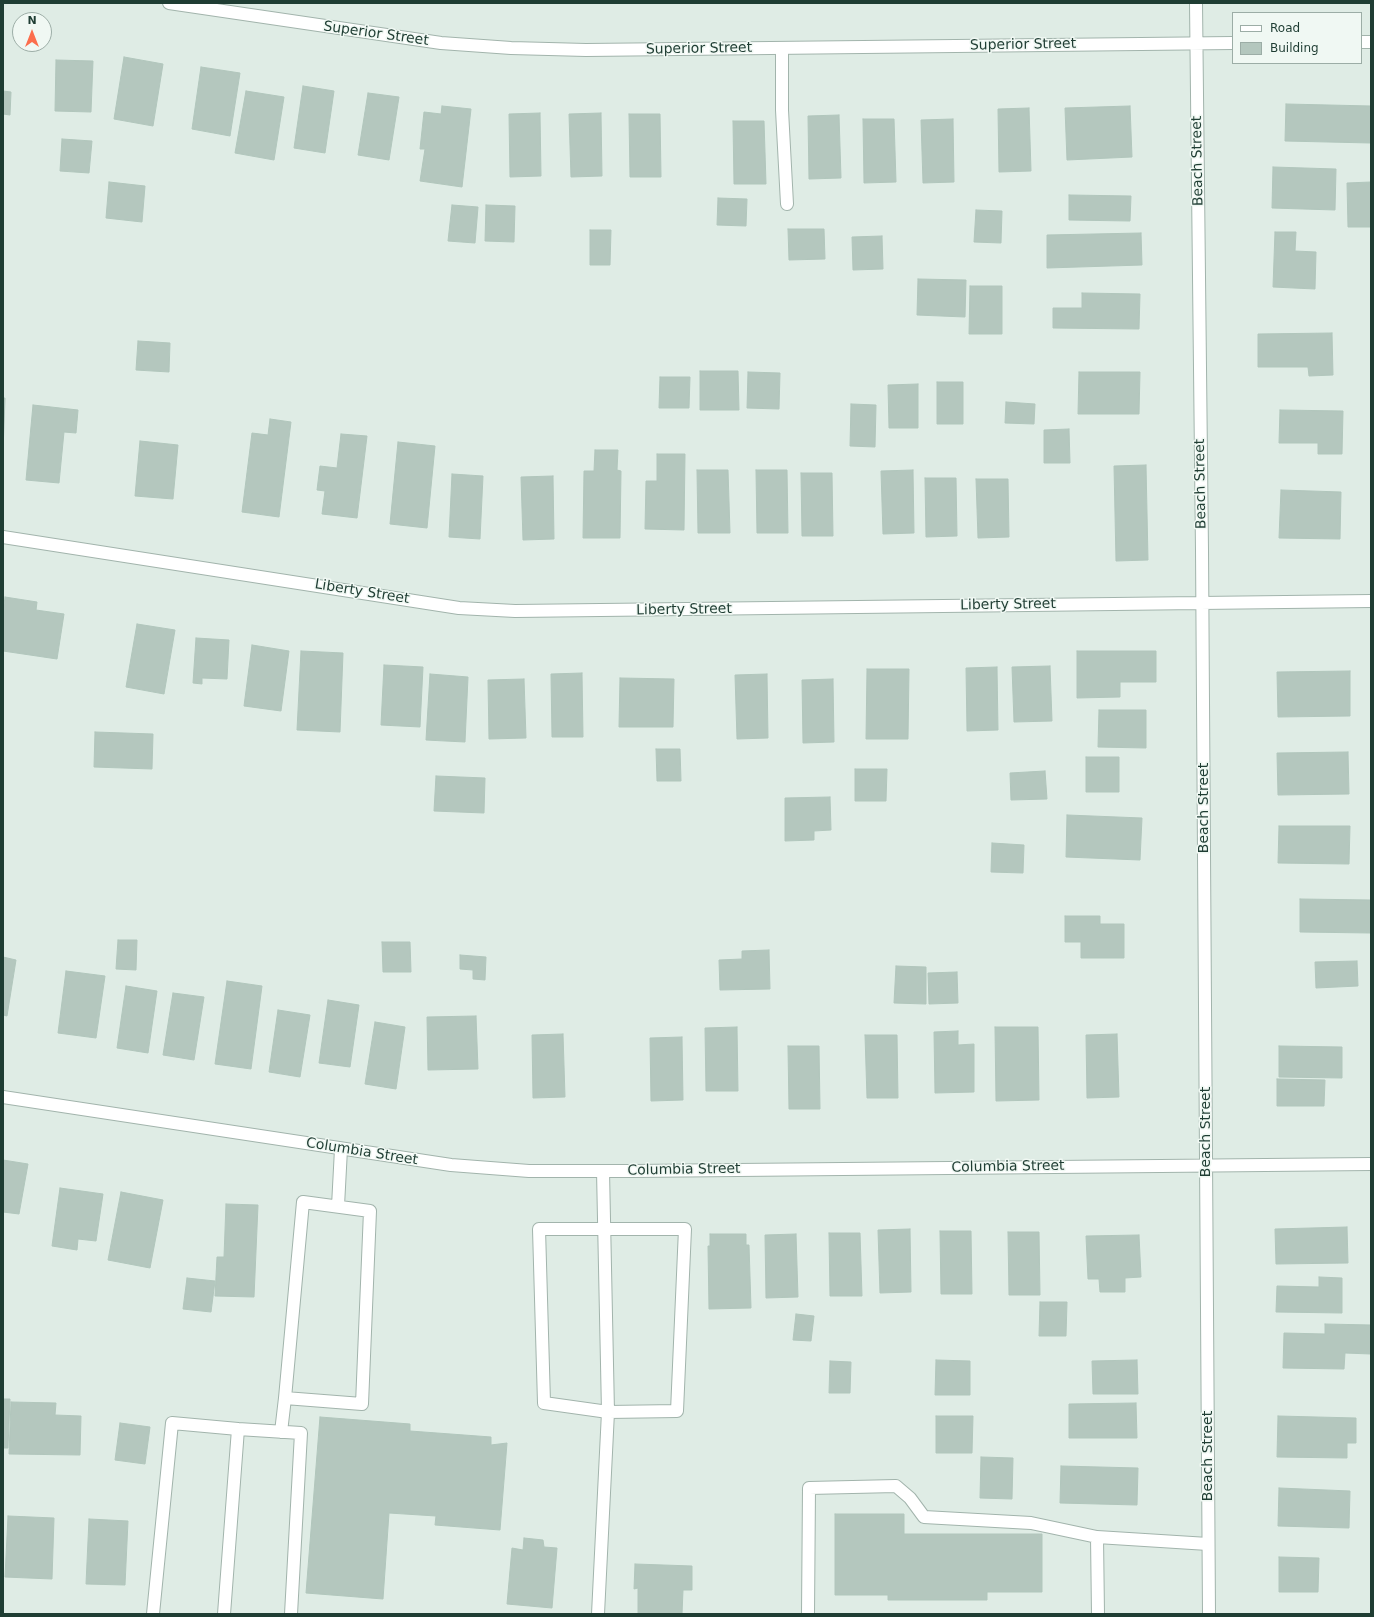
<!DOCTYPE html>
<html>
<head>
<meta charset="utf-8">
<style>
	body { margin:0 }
	#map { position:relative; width:1374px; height:1617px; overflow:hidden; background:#dfece5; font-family:"DejaVu Sans",sans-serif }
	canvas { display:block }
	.frame { position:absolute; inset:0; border:4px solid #1f3d33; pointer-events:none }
	.legend { position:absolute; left:1232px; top:12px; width:130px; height:52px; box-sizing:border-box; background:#f0f8f3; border:1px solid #9cada6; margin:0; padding:5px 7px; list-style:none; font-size:12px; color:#1f3d33 }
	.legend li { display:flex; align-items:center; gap:8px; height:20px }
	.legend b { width:20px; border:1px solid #9cada6 }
	.north { position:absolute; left:12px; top:12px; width:40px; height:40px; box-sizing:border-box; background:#f0f8f3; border:1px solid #9cada6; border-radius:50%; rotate:0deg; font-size:11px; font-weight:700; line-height:16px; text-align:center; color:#1f3d33 }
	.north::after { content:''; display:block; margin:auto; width:14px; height:18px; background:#fc6e4d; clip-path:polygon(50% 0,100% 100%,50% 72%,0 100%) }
</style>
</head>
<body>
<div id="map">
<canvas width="1374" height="1617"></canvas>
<div class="frame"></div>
<ul class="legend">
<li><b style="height:5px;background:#fff"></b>Road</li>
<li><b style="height:11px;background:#b4c7be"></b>Building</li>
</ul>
<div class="north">N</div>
</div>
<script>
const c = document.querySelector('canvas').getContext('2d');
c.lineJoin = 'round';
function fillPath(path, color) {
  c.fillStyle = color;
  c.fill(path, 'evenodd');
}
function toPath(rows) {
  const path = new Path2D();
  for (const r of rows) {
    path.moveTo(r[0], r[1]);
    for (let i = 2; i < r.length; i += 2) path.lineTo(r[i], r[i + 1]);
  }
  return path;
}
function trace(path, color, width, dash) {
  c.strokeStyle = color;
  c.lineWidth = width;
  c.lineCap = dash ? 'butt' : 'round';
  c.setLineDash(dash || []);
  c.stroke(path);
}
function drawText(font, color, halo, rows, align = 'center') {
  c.font = font + ' "DejaVu Sans",sans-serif';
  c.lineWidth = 3;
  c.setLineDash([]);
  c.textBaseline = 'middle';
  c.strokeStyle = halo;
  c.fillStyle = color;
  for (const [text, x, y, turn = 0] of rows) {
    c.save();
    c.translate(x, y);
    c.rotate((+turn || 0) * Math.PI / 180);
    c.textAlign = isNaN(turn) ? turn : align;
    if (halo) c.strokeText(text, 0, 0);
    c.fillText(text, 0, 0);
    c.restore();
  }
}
const building = toPath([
	[124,57,163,64,153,126,114,119,124,57],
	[56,60,93,61,91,112,55,111,56,60],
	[201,67,240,73,230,136,192,129,201,67],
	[303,86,334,91,325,153,294,148,303,86],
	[3,91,11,92,10,115,3,114,3,91],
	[246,91,284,97,274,160,235,153,246,91],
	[368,93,399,97,389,160,358,155,368,93],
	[1286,104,1371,106,1371,143,1285,141,1286,104],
	[442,106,471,109,462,187,420,181,425,149,420,149,424,112,441,114,442,106],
	[1130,106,1132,157,1067,160,1065,108,1130,106],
	[1029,108,1031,171,999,172,998,109,1029,108],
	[540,113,541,176,510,177,509,114,540,113],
	[601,113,602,176,571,177,569,114,601,113],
	[629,114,660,114,661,177,630,177,629,114],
	[839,115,841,178,809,179,808,116,839,115],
	[863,119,894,119,896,182,864,183,863,119],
	[953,119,954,182,923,183,921,120,953,119],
	[733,121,764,121,766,184,734,184,733,121],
	[62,139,92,141,89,173,60,171,62,139],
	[1273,167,1336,169,1335,210,1272,208,1273,167],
	[109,182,145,186,142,222,106,218,109,182],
	[1371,182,1371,227,1348,227,1347,183,1371,182],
	[1069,195,1131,196,1130,221,1069,220,1069,195],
	[718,198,747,199,746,226,717,225,718,198],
	[452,205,478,207,475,243,448,241,452,205],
	[486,205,515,206,514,242,485,241,486,205],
	[976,210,1002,211,1001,243,974,242,976,210],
	[788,229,824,229,825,259,789,260,788,229],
	[590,230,611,230,610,265,590,265,590,230],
	[1275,232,1296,232,1295,251,1316,252,1315,289,1273,287,1275,232],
	[1141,233,1142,265,1047,268,1047,235,1141,233],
	[882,236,883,269,853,270,852,237,882,236],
	[918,279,966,280,965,317,917,315,918,279],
	[970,286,1002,286,1002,334,969,334,970,286],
	[1082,293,1140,294,1139,329,1053,328,1053,308,1082,308,1082,293],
	[1332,333,1333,375,1309,376,1308,367,1258,367,1258,334,1332,333],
	[138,341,170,343,169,372,136,370,138,341],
	[700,371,738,371,739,410,700,410,700,371],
	[748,372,780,373,779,409,747,408,748,372],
	[1079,372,1140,372,1139,414,1078,414,1079,372],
	[660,377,690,377,689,408,659,408,660,377],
	[937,382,963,382,963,424,937,424,937,382],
	[918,384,918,428,889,428,888,385,918,384],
	[3,398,5,398,3,451,3,398],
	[1006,402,1035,404,1034,424,1005,423,1006,402],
	[851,404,876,405,875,447,850,446,851,404],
	[33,405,78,410,76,433,64,432,59,483,26,480,33,405],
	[1280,410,1343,411,1342,454,1318,454,1318,443,1279,443,1280,410],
	[270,419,291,422,279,517,242,512,252,433,268,435,270,419],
	[1069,429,1070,463,1044,463,1044,430,1069,429],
	[341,434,367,436,357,518,322,514,325,491,317,490,320,466,337,468,341,434],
	[140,441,178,445,173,499,135,496,140,441],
	[398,442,435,446,427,528,390,524,398,442],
	[595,450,618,450,617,470,621,471,620,538,583,538,584,471,594,471,595,450],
	[657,454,685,454,684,530,645,529,646,481,657,481,657,454],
	[1146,465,1148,560,1116,561,1114,466,1146,465],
	[697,470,728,470,730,533,698,533,697,470],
	[756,470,787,470,788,533,757,533,756,470],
	[913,470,914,533,883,534,881,471,913,470],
	[801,473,832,473,833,536,802,536,801,473],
	[452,474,483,476,480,539,449,537,452,474],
	[553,476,554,539,523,540,521,477,553,476],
	[925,478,956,478,957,536,926,537,925,478],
	[976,479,1008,479,1009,537,978,538,976,479],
	[1281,490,1341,492,1340,539,1279,538,1281,490],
	[5,597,37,602,36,610,64,614,57,659,3,651,3,612,5,597],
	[137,624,175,630,164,694,126,687,137,624],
	[196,638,229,640,227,679,202,678,202,684,193,683,196,638],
	[252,645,289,651,281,711,244,706,252,645],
	[301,651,343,653,340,732,297,730,301,651],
	[1077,651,1156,651,1156,682,1120,682,1120,697,1077,698,1077,651],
	[384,665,423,667,420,727,381,725,384,665],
	[1050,666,1052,721,1014,722,1012,667,1050,666],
	[997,667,998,730,967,731,966,668,997,667],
	[867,669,909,669,908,739,866,739,867,669],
	[1350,671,1350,716,1278,717,1277,672,1350,671],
	[582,673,583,737,552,737,551,674,582,673],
	[430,674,468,677,465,742,426,740,430,674],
	[767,674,768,738,737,739,735,675,767,674],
	[620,678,674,679,673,727,619,727,620,678],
	[524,679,526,738,489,739,488,680,524,679],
	[833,679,834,742,803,743,802,680,833,679],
	[1099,710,1146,710,1146,748,1098,747,1099,710],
	[95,732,153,734,152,769,94,767,95,732],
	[656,749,680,749,681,781,657,781,656,749],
	[1348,752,1349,794,1278,795,1277,753,1348,752],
	[1086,757,1119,757,1119,792,1086,792,1086,757],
	[855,769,887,769,886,801,855,801,855,769],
	[1045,771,1047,799,1011,800,1010,773,1045,771],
	[436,776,485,778,484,813,434,811,436,776],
	[830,797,831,830,814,831,814,840,785,841,785,798,830,797],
	[1067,815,1142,818,1140,860,1066,857,1067,815],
	[1279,826,1350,826,1349,864,1278,863,1279,826],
	[992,843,1024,845,1023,873,991,872,992,843],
	[1300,899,1371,900,1371,933,1300,932,1300,899],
	[1065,916,1100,916,1100,924,1124,924,1124,958,1081,958,1081,942,1065,942,1065,916],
	[118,940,137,940,136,970,116,969,118,940],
	[382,942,410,942,411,972,383,972,382,942],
	[769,950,770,989,720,990,719,960,742,959,742,951,769,950],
	[460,955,486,957,485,980,473,979,473,970,460,969,460,955],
	[3,957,16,960,7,1016,3,1015,3,957],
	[1357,961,1358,986,1316,988,1315,962,1357,961],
	[896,966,926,967,926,1004,894,1003,896,966],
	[66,971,105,976,96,1038,58,1033,66,971],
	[957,972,958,1003,929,1004,928,973,957,972],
	[227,981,262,986,251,1069,215,1064,227,981],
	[126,986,157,991,148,1053,117,1048,126,986],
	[173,993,204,997,194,1060,163,1055,173,993],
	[328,1000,359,1005,350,1067,319,1063,328,1000],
	[278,1010,310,1015,300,1077,269,1072,278,1010],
	[476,1016,478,1069,428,1070,427,1017,476,1016],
	[375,1022,405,1027,396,1089,365,1084,375,1022],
	[737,1027,738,1091,706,1091,705,1028,737,1027],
	[995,1027,1038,1027,1039,1100,996,1101,995,1027],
	[958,1031,958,1045,974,1044,974,1092,935,1093,934,1032,958,1031],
	[563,1034,565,1097,533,1098,532,1035,563,1034],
	[1117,1034,1119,1097,1087,1098,1086,1035,1117,1034],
	[865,1035,897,1035,898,1098,867,1098,865,1035],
	[682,1037,683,1100,651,1101,650,1038,682,1037],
	[788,1046,819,1046,820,1109,789,1109,788,1046],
	[1279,1046,1342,1047,1342,1078,1279,1077,1279,1046],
	[1277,1079,1325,1080,1324,1106,1277,1106,1277,1079],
	[3,1160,28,1164,19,1214,3,1212,3,1160],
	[60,1188,103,1194,96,1241,78,1239,77,1250,52,1246,60,1188],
	[121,1192,163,1200,150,1268,108,1260,121,1192],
	[226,1204,258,1205,254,1297,215,1296,217,1257,224,1257,226,1204],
	[1347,1227,1348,1263,1276,1264,1275,1229,1347,1227],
	[910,1229,911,1292,880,1293,878,1230,910,1229],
	[940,1231,971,1231,972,1294,941,1294,940,1231],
	[1008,1232,1039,1232,1040,1295,1009,1295,1008,1232],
	[829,1233,860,1233,862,1296,830,1296,829,1233],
	[710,1234,746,1234,746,1245,749,1245,751,1308,709,1309,708,1246,710,1246,710,1234],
	[796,1234,798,1297,766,1298,765,1235,796,1234],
	[1139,1235,1141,1277,1125,1278,1125,1292,1100,1292,1099,1279,1088,1279,1086,1236,1139,1235],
	[1319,1277,1342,1278,1342,1313,1276,1312,1277,1286,1319,1287,1319,1277],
	[187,1278,215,1281,211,1312,183,1309,187,1278],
	[1040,1302,1067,1302,1066,1336,1039,1336,1040,1302],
	[796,1314,814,1316,811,1341,793,1340,796,1314],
	[1325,1324,1371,1325,1371,1354,1345,1353,1344,1369,1283,1368,1284,1333,1325,1334,1325,1324],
	[936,1360,970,1361,970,1395,935,1395,936,1360],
	[1137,1360,1138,1394,1093,1394,1092,1361,1137,1360],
	[830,1361,851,1362,850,1393,829,1393,830,1361],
	[3,1399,10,1399,8,1448,3,1448,3,1399],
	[11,1402,56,1403,55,1415,81,1416,80,1455,9,1454,11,1402],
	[1136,1403,1137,1438,1069,1438,1069,1404,1136,1403],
	[936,1416,973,1416,972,1453,936,1453,936,1416],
	[1278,1416,1356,1418,1356,1443,1347,1443,1347,1458,1277,1457,1278,1416],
	[320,1417,410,1424,410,1431,491,1437,491,1445,507,1443,500,1530,435,1525,436,1516,389,1513,383,1599,306,1593,320,1417],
	[120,1423,150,1427,145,1464,115,1460,120,1423],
	[981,1457,1013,1458,1012,1499,980,1498,981,1457],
	[1061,1466,1138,1468,1137,1505,1060,1503,1061,1466],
	[1279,1488,1350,1491,1349,1528,1278,1526,1279,1488],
	[835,1514,904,1514,904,1534,1042,1534,1042,1592,987,1592,987,1600,888,1600,888,1595,835,1595,835,1514],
	[8,1516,54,1518,52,1579,5,1577,8,1516],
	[89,1519,128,1521,125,1585,86,1584,89,1519],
	[524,1538,543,1540,544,1547,557,1548,552,1608,507,1604,512,1548,523,1550,524,1538],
	[1279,1557,1319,1558,1318,1592,1279,1592,1279,1557],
	[635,1564,692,1566,692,1590,683,1590,682,1614,638,1614,638,1588,634,1589,635,1564]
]);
fillPath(building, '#b4c7be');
trace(building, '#b1c6bc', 1);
const lane = toPath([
	[782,48,782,110,787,204],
	[303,1202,370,1211,362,1404,285,1398,303,1202],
	[338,1206,341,1149],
	[539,1229,685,1229,677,1411,608,1412,544,1403,539,1229],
	[238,1429,301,1433,291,1614],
	[281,1432,285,1398],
	[1097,1537,1208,1544],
	[153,1614,172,1423,238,1429,224,1614],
	[598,1614,608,1412,603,1171],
	[808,1614,809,1488,896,1486,910,1498,924,1517,1031,1523,1097,1537,1098,1614]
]);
const street = toPath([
	[169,3,441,43,511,48,586,50,1233,43],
	[1196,3,1202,550,1209,1614],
	[1361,42,1371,42],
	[3,537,459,608,515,611,1371,601],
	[3,1097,451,1165,529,1171,632,1171,1371,1164]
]);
trace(lane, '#a2b4ac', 14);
trace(street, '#a2b4ac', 14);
trace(lane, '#fff', 12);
trace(street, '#fff', 12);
drawText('14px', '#1f3d33', '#f0f8f3', [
	["Superior Street",376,34,8],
	["Superior Street",1023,45,-1],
	["Superior Street",699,49,-1],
	["Beach Street",1198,161,-91],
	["Beach Street",1201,484,-91],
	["Liberty Street",362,592,9],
	["Liberty Street",1008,605,-1],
	["Liberty Street",684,610,-1],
	["Beach Street",1204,808,-90],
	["Beach Street",1206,1132,-90],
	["Columbia Street",362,1152,9],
	["Columbia Street",1008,1167,-1],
	["Columbia Street",684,1170,-1],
	["Beach Street",1208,1456,-90]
]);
</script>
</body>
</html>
